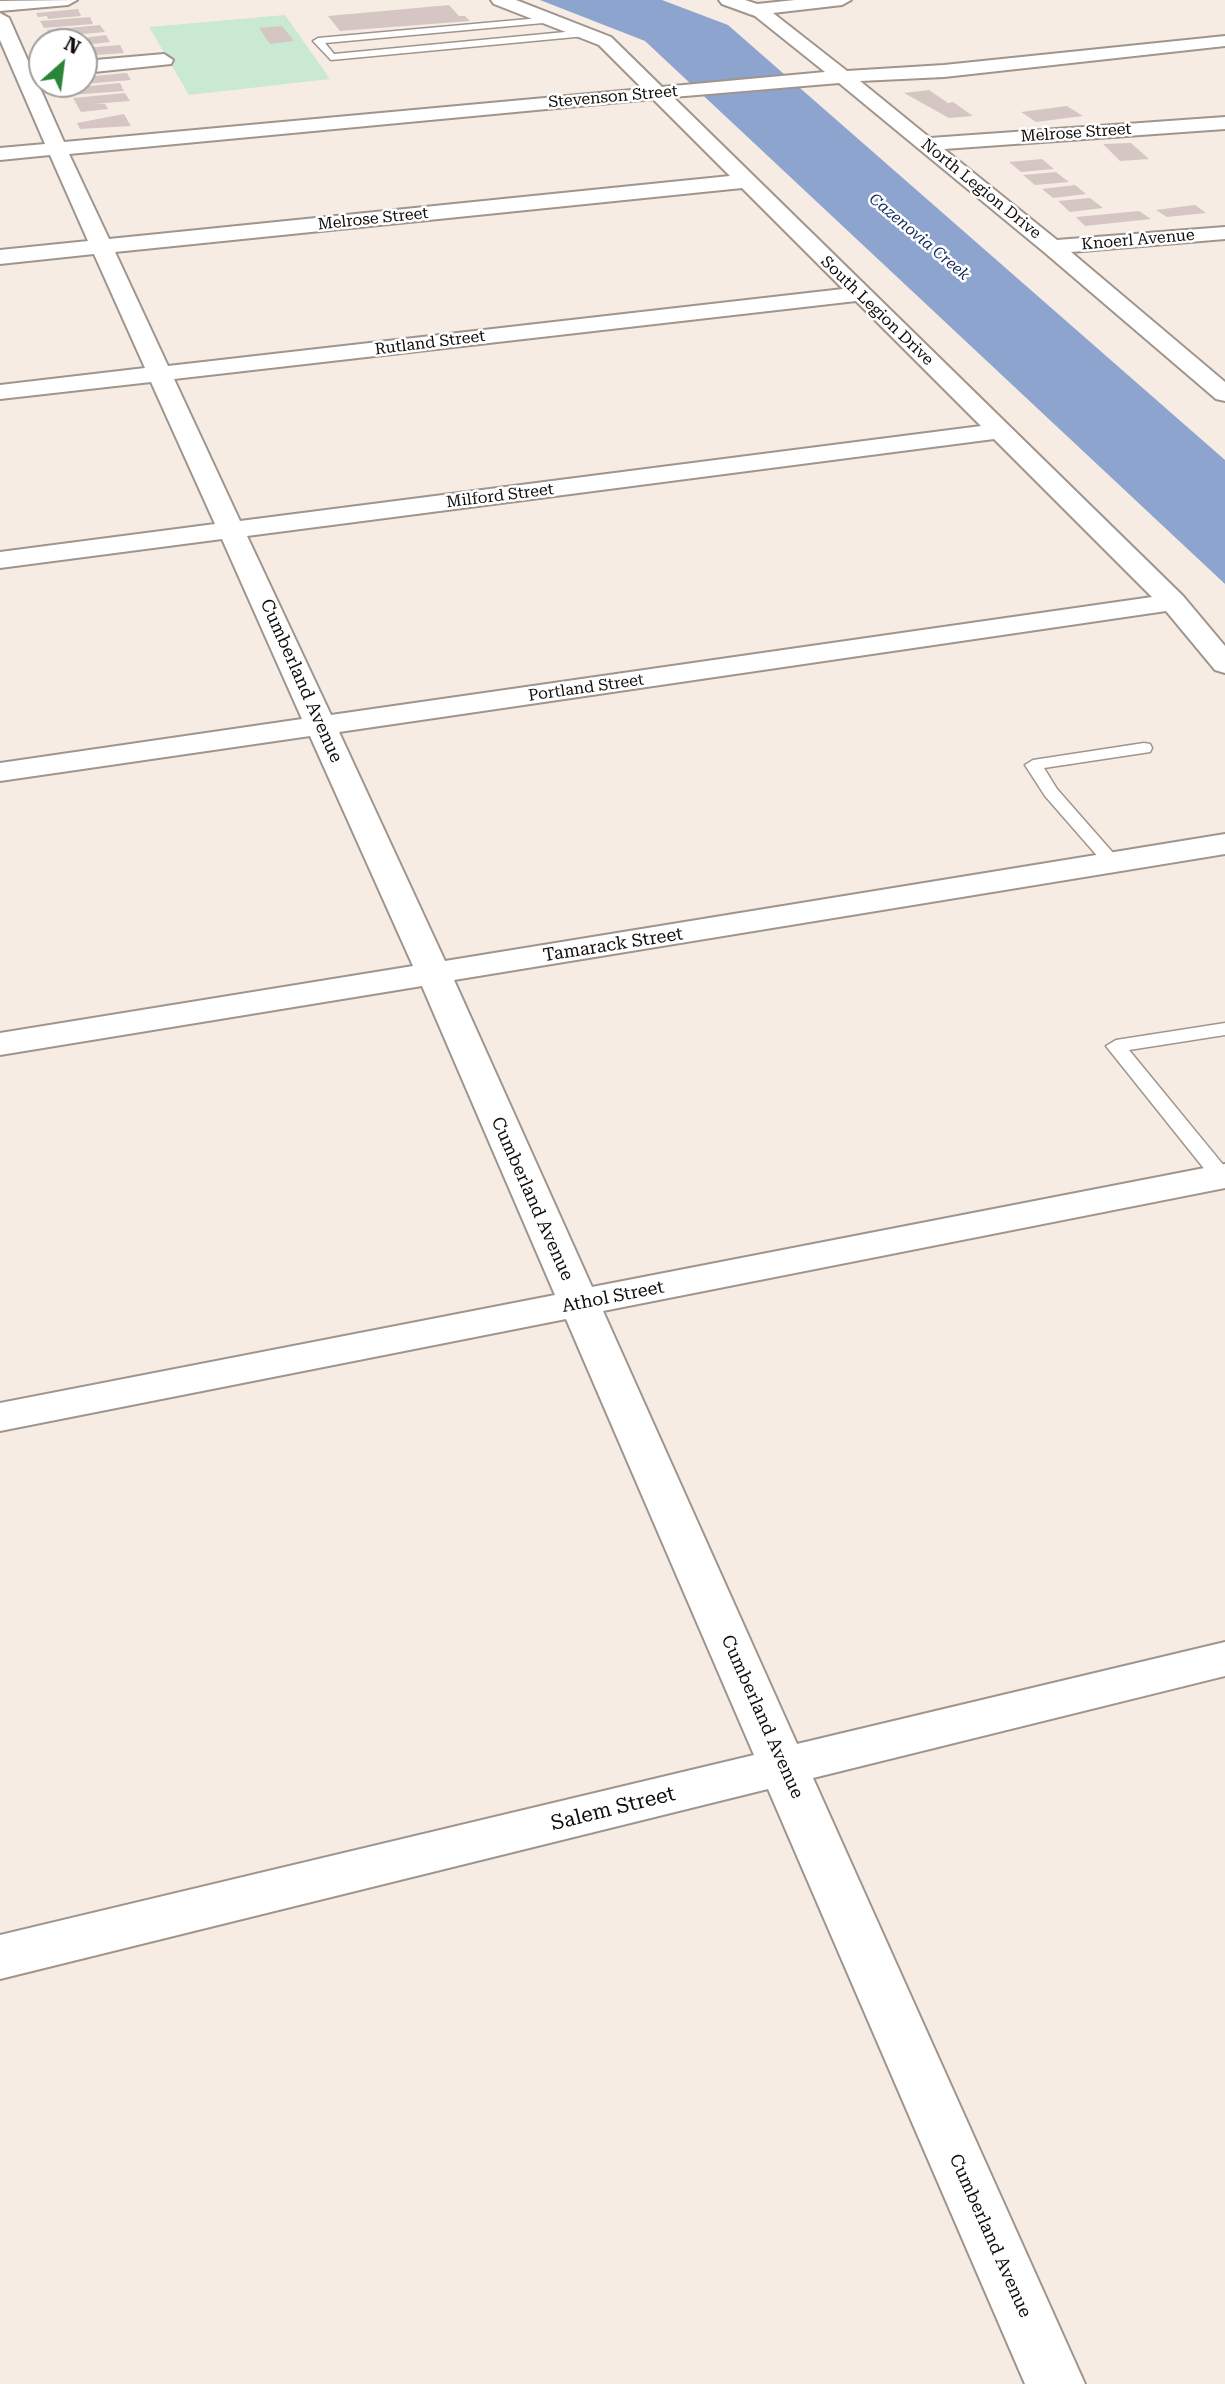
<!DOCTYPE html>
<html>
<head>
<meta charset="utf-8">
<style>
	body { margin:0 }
	#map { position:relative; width:1225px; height:2384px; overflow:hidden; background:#f7ece3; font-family:"Roboto Serif",serif }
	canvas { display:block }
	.north { position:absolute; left:28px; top:28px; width:70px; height:70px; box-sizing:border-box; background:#fff; border:2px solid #9f9e9d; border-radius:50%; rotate:28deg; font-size:19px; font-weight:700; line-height:28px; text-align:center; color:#100d0a }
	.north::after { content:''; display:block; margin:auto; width:24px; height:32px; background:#298537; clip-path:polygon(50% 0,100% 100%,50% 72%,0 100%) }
</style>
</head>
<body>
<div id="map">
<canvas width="1225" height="2384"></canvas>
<div class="north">N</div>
</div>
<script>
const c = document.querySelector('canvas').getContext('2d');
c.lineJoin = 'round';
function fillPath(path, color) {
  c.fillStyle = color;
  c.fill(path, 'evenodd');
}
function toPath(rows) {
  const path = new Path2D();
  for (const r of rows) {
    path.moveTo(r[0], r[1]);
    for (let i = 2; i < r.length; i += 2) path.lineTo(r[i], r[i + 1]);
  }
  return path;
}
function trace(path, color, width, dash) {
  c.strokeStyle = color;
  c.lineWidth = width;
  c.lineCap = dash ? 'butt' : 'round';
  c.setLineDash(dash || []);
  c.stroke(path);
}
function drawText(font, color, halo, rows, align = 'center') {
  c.font = font + ' "Roboto Serif",serif';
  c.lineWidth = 5;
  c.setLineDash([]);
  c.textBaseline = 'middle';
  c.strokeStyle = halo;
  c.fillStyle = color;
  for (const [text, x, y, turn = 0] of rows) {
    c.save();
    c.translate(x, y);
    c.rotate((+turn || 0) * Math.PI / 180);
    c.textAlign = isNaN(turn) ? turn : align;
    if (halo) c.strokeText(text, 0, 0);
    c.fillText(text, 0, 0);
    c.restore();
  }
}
fillPath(toPath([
	[285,15,330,79,189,95,149,27]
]), '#c9e9d2');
fillPath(toPath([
	[540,0,662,0,728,25,1225,460,1225,584,645,41]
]), '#8da4ce');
fillPath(toPath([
	[449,5,459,16,465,16,470,21,340,31,328,16],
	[78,9,81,16,48,19,47,16,38,17,36,13],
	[90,17,93,24,44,28,40,21],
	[100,25,105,32,49,37,47,30],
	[282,26,294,41,270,44,259,28],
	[106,35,110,42,84,45,84,42,52,42],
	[120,45,124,53,84,56,84,48],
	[127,73,131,80,84,84,84,77],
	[120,83,124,91,72,95,69,88],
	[929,90,948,103,953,102,973,116,949,118,904,93],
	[125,93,130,101,94,104,105,104,108,109,81,112,73,98],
	[1067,106,1083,116,1036,122,1021,112],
	[124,114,131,126,80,129,77,123],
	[1131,143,1149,159,1120,161,1103,144],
	[1042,159,1054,169,1021,172,1009,162],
	[1056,172,1069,182,1035,185,1023,175],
	[1075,185,1086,194,1053,198,1042,189],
	[1090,198,1103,208,1070,212,1058,201],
	[1195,205,1206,213,1167,217,1156,210],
	[1139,211,1151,219,1085,226,1076,217]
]), '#d5c6c4');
const lane = toPath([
	[551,17,556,20,554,22,325,43,334,54,586,30,591,33,586,36,331,60,313,41,318,38,551,17],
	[1144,743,1150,744,1152,748,1150,752,1044,768,1057,789,1122,863,1119,867,1107,867,1045,796,1025,765,1033,760,1144,743],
	[1225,1023,1225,1035,1129,1050,1225,1167,1225,1181,1221,1182,1214,1181,1106,1046,1116,1040,1225,1023]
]);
const street = toPath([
	[77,0,68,5,0,11,0,1,77,0],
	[491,0,516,0,611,37,662,87,825,72,755,16,722,4,719,0,745,0,757,4,795,0,851,0,842,5,773,13,847,71,944,65,1225,36,1225,46,944,77,860,81,930,138,1225,117,1225,129,944,149,1057,240,1225,227,1225,239,1071,252,1225,382,1225,401,1216,399,1044,252,839,83,673,97,1183,596,1225,646,1225,673,1215,670,1166,611,339,732,445,961,1225,834,1225,854,454,980,592,1287,1225,1164,1225,1188,603,1311,797,1744,1225,1642,1225,1676,813,1778,1085,2384,1025,2384,768,1789,0,1979,0,1935,754,1755,566,1319,0,1431,0,1403,555,1295,422,986,0,1055,0,1033,413,966,310,736,0,781,0,763,302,719,222,539,0,568,0,552,215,524,151,382,0,399,0,385,145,368,94,254,0,264,0,250,88,241,50,155,0,160,0,148,45,144,0,40,0,13,9,18,64,142,643,89,599,45,494,4,491,0],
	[653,99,730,176,109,239,69,154,653,99],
	[742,188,843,289,168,366,115,252,742,188],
	[856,301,981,426,240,521,174,379,856,301],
	[994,439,1152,597,331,715,247,536,994,439],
	[164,54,173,60,171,64,84,73,84,61,164,54]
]);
trace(lane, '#9f958d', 3);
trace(street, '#9f958d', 4);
fillPath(lane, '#fff');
fillPath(street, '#fff');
drawText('16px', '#100d0a', '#fff', [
	["Stevenson Street",613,97,-5],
	["Melrose Street",1076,133,-4],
	["North Legion Drive",981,189,39],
	["Melrose Street",373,219,-6],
	["Knoerl Avenue",1138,240,-5],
	["South Legion Drive",877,311,44],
	["Rutland Street",430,343,-7],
	["Milford Street",500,496,-7],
	["Portland Street",586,688,-8]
]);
drawText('italic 16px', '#132c5f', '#fff', [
	["Cazenovia Creek",919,237,40]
]);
drawText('18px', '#100d0a', '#fff', [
	["Cumberland Avenue",301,681,66],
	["Tamarack Street",613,945,-9],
	["Cumberland Avenue",532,1199,66],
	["Athol Street",613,1297,-11],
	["Cumberland Avenue",762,1717,66],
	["Cumberland Avenue",990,2236,66]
]);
drawText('21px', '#100d0a', '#fff', [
	["Salem Street",613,1809,-14]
]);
</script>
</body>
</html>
